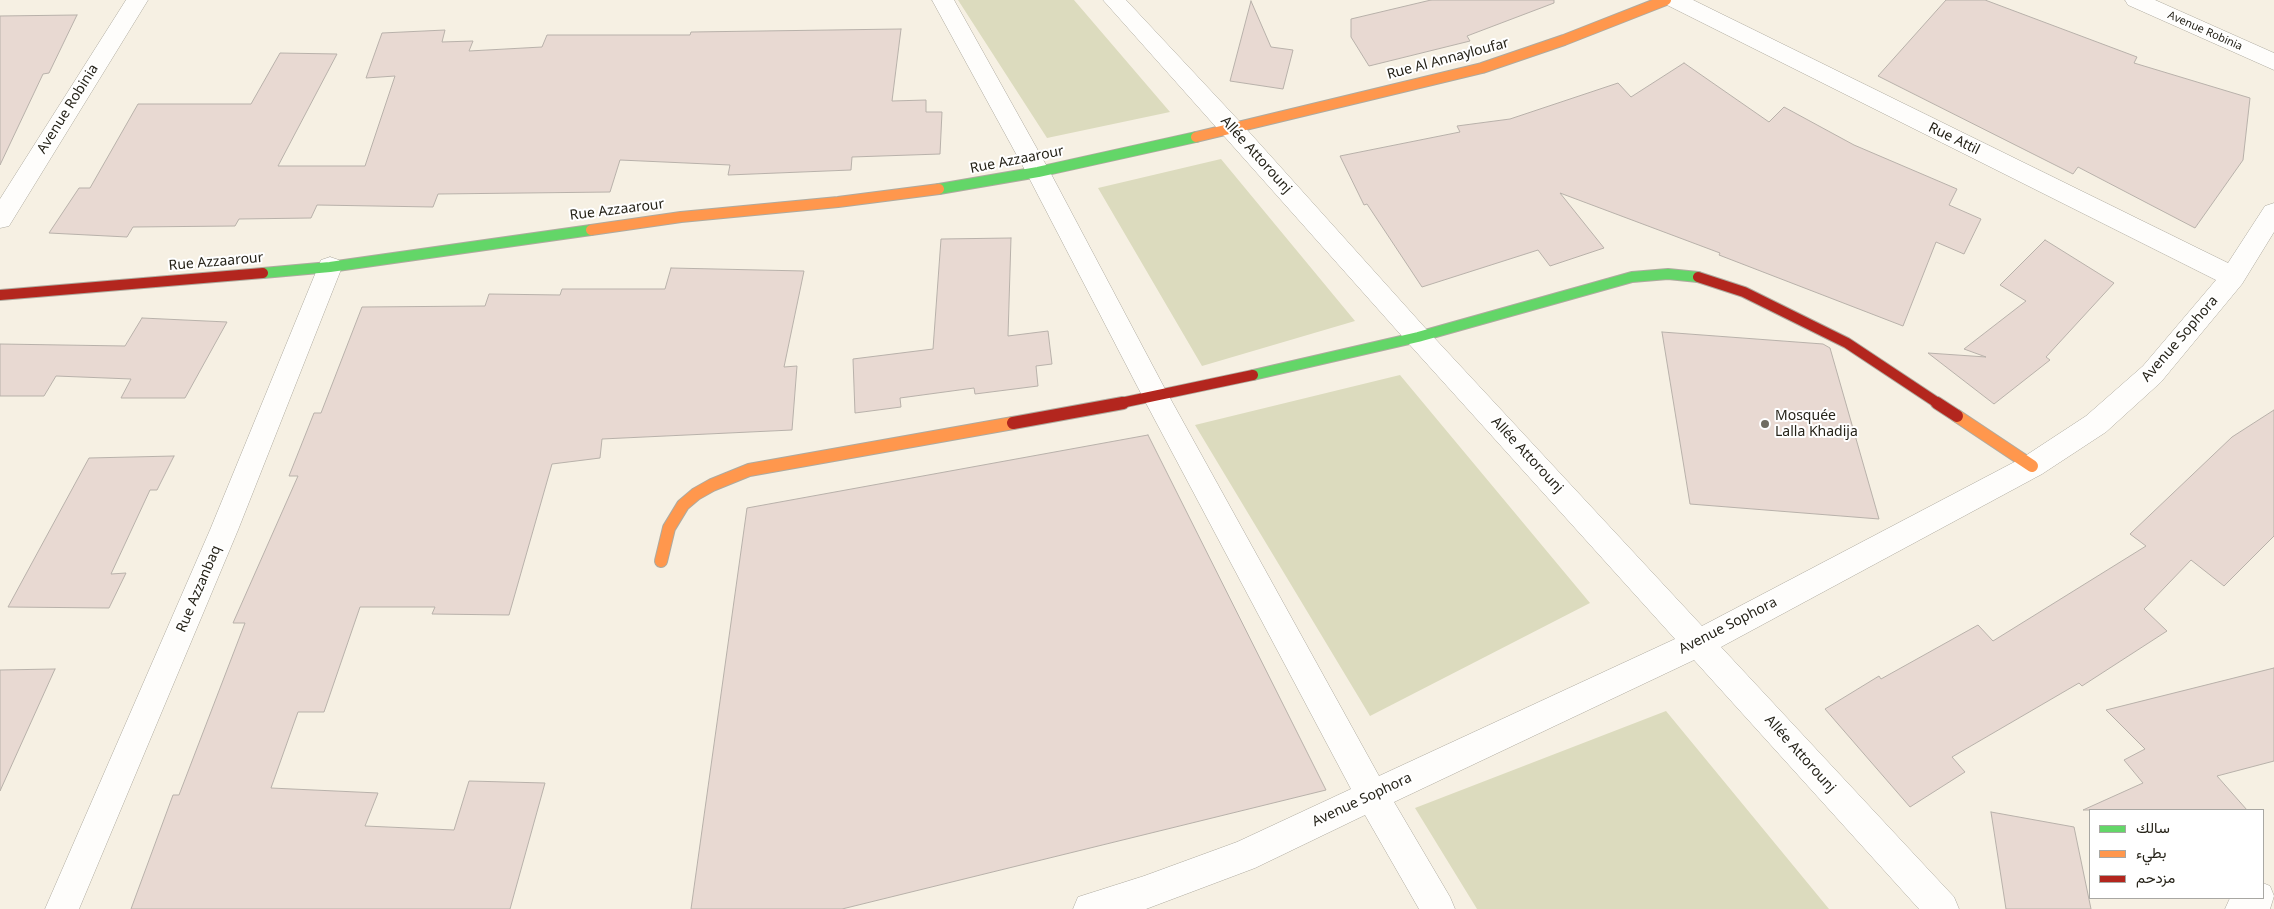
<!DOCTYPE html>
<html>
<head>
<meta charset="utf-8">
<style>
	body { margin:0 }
	#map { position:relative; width:2274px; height:909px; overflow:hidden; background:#f6f0e3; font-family:"Noto Sans",Vazirmatn,sans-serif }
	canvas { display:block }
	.legend { position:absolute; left:2089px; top:809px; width:175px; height:90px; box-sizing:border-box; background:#fff; border:1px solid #a8a7a3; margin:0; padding:6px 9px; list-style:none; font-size:15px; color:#262319 }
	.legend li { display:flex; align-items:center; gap:10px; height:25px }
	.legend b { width:25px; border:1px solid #a8a7a3 }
</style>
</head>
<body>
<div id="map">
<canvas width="2274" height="909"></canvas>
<ul class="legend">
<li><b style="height:6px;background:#63d668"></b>سالك</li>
<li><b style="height:6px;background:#ff974d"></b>بطيء</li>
<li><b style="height:6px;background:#b3261e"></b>مزدحم</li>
</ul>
</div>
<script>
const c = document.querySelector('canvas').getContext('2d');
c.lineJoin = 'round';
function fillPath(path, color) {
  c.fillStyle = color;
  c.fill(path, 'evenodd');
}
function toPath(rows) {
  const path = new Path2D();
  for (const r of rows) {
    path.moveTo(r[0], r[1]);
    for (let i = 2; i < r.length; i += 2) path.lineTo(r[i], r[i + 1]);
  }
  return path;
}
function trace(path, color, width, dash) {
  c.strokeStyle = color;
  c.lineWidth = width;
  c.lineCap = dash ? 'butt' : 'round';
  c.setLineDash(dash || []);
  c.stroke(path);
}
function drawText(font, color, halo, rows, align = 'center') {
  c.font = font + ' "Noto Sans",sans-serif';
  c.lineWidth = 4;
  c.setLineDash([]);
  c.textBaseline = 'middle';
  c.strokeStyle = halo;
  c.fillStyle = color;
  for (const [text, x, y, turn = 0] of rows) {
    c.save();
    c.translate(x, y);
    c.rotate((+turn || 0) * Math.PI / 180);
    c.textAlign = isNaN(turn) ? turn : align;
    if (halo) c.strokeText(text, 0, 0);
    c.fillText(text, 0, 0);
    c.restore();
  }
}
fillPath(toPath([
	[958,0,1074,0,1170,112,1047,138],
	[1221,159,1355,321,1202,366,1098,188],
	[1400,375,1590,603,1370,716,1195,425],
	[1666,711,1829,909,1477,909,1415,808]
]), '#dcdbbe');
const building = toPath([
	[1431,0,1554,0,1554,3,1467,36,1470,41,1369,66,1351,37,1351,19,1431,0],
	[1946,0,1985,0,2137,57,2134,63,2250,98,2243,160,2195,228,2078,167,2073,174,1878,76,1946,0],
	[1251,1,1271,47,1293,50,1283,89,1230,81,1251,1],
	[77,15,49,73,43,74,0,165,0,16,77,15],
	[901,29,892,101,926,100,926,112,942,112,940,154,852,157,851,170,728,175,730,165,620,160,610,192,438,194,433,207,317,205,311,218,239,219,235,226,133,227,127,237,49,233,79,188,90,188,138,104,251,104,280,53,337,54,278,166,365,166,395,76,366,78,382,33,445,30,442,42,473,41,469,51,542,47,547,35,690,35,691,32,901,29],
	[1684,63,1769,122,1784,107,1854,145,1957,189,1949,205,1981,219,1964,254,1936,242,1903,326,1719,255,1720,253,1560,193,1604,248,1550,266,1538,250,1422,287,1367,204,1364,205,1340,156,1460,132,1457,126,1510,119,1618,83,1631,97,1684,63],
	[1011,238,1008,336,1048,331,1052,364,1036,366,1038,386,975,394,974,388,900,398,901,407,855,413,853,359,933,349,941,239,1011,238],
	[2045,240,2114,283,2046,357,2050,360,1994,404,1928,353,1986,357,1964,349,2026,301,2000,285,2045,240],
	[671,268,804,271,784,367,797,366,792,430,602,439,600,458,552,464,509,615,432,614,435,607,360,607,324,712,298,712,271,788,378,793,365,826,454,830,469,781,545,783,510,909,131,909,173,795,179,795,245,623,233,623,298,476,289,476,314,413,321,413,362,307,485,306,489,294,560,295,562,289,665,289,671,268],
	[142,318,227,322,185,398,121,398,131,379,56,376,44,396,0,396,0,344,125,346,142,318],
	[1662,332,1823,344,1830,348,1879,519,1690,504,1662,332],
	[2274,410,2274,536,2224,586,2191,560,2144,609,2167,631,2082,686,2079,683,1952,757,1965,772,1910,807,1825,709,1879,676,1881,679,1978,625,1993,641,2146,546,2130,534,2232,437,2274,410],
	[1148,435,1326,790,842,909,691,909,747,508,1148,435],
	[174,456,157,490,150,490,111,574,126,573,109,608,8,607,89,458,174,456],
	[2274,668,2274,761,2217,776,2247,810,2083,810,2143,783,2124,760,2145,749,2106,710,2274,668],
	[55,669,0,791,0,670,55,669],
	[1991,812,2074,827,2091,909,2006,909,1991,812]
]);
fillPath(building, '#e8d9d2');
trace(building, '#b8b1aa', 1);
const street = toPath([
	[126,0,148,0,9,226,0,228,0,199,126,0],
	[932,0,954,0,1050,172,1165,389,1379,776,1675,639,1409,344,1103,0,1126,0,1241,123,1427,330,1702,626,2022,458,2086,416,2143,366,2216,280,1667,5,1664,0,1693,0,2228,263,2265,206,2274,203,2274,232,2242,284,2161,382,2106,432,2042,474,1721,647,1954,897,1959,909,1919,909,1694,660,1394,802,1450,897,1455,909,1419,909,1365,815,1255,868,1146,909,1073,909,1078,897,1144,876,1237,842,1351,789,1147,405,1026,172,932,0],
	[2125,0,2155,0,2274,53,2274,70,2128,5,2125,0],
	[330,257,339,260,342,267,238,530,79,909,45,909,210,530,318,267,321,260,330,257],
	[2263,883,2270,886,2274,896,2270,909,2225,909,2230,898,2263,898,2263,883]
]);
const fast = toPath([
	[939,189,1038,172,1196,137],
	[263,273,330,267,591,230],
	[1253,375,1418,337,1632,277,1668,274,1698,277]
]);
const slowFar1 = toPath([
	[1196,137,1482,68,1564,40,1666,0],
	[591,230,681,217,838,202,939,189]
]);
const slow = toPath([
	[1957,416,2032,466],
	[661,561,669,528,683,505,696,494,712,485,749,470,1013,423]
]);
const jamFar1 = toPath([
	[1698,277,1744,292,1847,343,1939,404],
	[0,295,263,273],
	[1116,404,1253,375]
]);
const jam = toPath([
	[1937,403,1957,416],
	[1013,423,1123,403]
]);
trace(street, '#aeaa9f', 1);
trace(fast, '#aeaa9f', 12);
trace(slowFar1, '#aeaa9f', 12);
trace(slow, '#aeaa9f', 14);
trace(jamFar1, '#aeaa9f', 12);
trace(jam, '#aeaa9f', 14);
fillPath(street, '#fefdfb');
trace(fast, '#63d668', 10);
trace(slowFar1, '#ff974d', 10);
trace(slow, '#ff974d', 12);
trace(jamFar1, '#b3261e', 10);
trace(jam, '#b3261e', 12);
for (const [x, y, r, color] of [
	[1765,424,5,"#6f6b60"]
]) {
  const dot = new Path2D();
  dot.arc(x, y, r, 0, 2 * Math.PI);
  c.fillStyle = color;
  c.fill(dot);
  trace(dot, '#fff', 2);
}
drawText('11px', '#262319', '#fff', [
	["Avenue Robinia",2205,31,24]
]);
drawText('14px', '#262319', '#fff', [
	["Rue Al Annayloufar",1448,59,-15],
	["Avenue Robinia",68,109,-58],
	["Rue Attil",1954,139,26],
	["Allée Attorounj",1256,155,48],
	["Rue Azzaarour",1017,160,-11],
	["Rue Azzaarour",617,210,-7],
	["Rue Azzaarour",216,262,-5],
	["Avenue Sophora",2180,339,-49],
	["Allée Attorounj",1527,455,47],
	["Rue Azzanbaq",199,589,-67],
	["Avenue Sophora",1728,626,-27],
	["Allée Attorounj",1800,754,48],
	["Avenue Sophora",1362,800,-25]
]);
drawText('14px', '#262319', '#fff', [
	["Mosquée",1775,416],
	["Lalla Khadija",1775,432]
], 'left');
</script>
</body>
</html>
